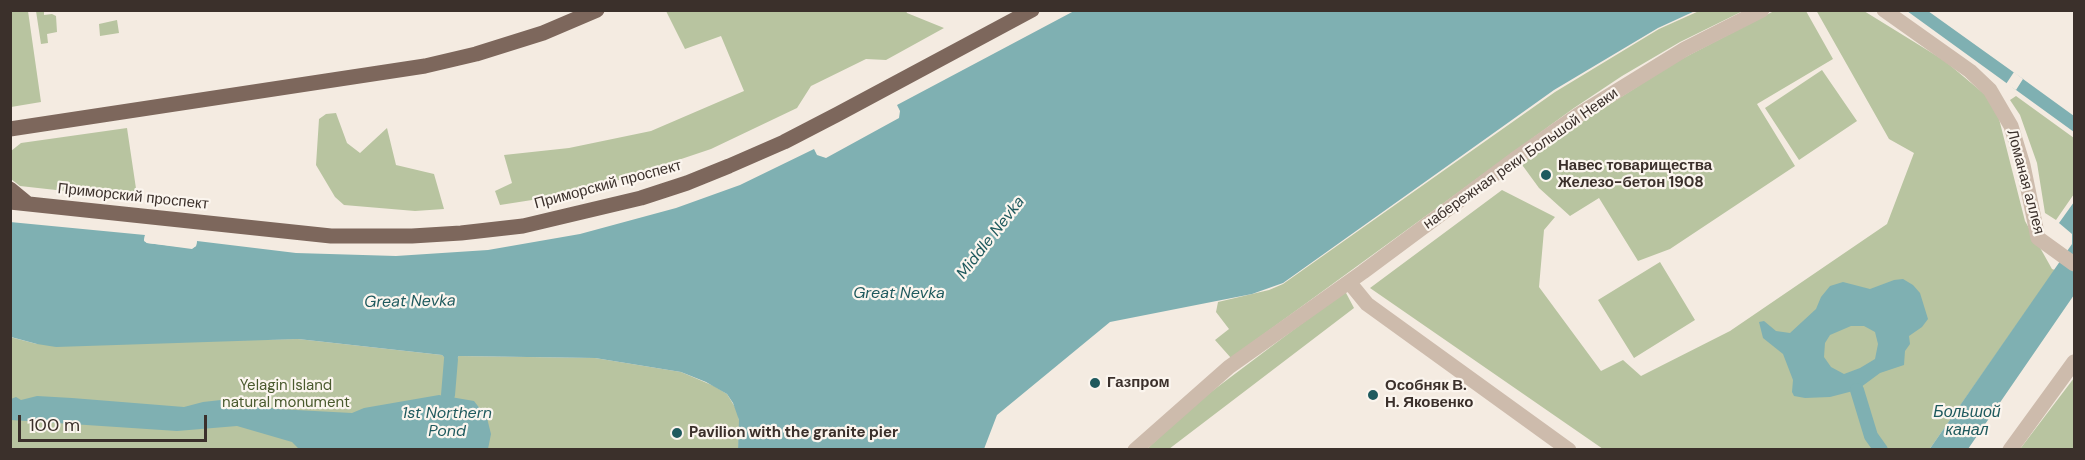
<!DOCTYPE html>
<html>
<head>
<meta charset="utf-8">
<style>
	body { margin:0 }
	#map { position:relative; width:2085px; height:460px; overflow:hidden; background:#f4ebe1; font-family:"DM Sans",sans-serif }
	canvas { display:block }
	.frame { position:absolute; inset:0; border:12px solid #3b302b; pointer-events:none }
	.scale { position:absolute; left:18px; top:415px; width:189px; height:27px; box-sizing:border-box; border:3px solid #3b302b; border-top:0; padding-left:8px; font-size:18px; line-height:21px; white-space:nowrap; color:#3b302b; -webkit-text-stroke:4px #fbf5ee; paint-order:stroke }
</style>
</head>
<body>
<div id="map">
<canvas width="2085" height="460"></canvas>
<div class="frame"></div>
<div class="scale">100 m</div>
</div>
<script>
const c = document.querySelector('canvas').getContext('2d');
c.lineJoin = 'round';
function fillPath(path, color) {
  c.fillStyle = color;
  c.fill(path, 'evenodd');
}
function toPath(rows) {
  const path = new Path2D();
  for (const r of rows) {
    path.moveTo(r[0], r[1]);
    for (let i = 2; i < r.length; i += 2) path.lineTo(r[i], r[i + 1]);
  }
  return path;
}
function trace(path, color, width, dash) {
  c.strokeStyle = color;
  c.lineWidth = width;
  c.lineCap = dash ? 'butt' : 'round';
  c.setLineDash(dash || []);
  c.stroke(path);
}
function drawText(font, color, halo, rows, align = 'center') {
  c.font = font + ' "DM Sans",sans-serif';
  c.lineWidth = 4.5;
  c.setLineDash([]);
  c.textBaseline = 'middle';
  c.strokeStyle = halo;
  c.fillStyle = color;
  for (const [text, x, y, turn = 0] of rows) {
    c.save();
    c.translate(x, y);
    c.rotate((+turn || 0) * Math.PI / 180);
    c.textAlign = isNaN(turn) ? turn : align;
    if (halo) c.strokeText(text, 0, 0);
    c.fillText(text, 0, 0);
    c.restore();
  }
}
fillPath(toPath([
	[11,10,28,11,41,102,11,107],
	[1816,10,1864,11,1945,61,1995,103,2025,221,2052,269,2055,270,1929,450,1603,449,1370,288,1502,190,1555,217,1544,230,1539,287,1601,371,1623,360,1641,376,1730,331,1887,224,1914,153,1889,139],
	[36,11,44,11,44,15,52,14,56,16,57,32,47,34,48,43,41,44],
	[666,11,906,11,907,13,944,28,886,60,866,59,811,86,797,108,711,149,583,192,500,205,495,191,512,183,504,155,569,148,651,131,744,91,721,36,685,49],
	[1699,11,1743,11,1680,42,1622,76,1574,108,1231,358,1215,340,1229,329,1216,312,1218,302,1269,290,1283,284,1555,92,1659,29],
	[1774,11,1806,11,1833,59,1757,104,1795,166,1670,249,1638,261,1599,198,1570,216,1539,188,1520,162,1674,63],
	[117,20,119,33,100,36,99,24],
	[1822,70,1857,121,1799,160,1765,108],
	[2016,96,2074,138,2074,194,2056,220,2045,213,2037,163,2020,115,2010,100],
	[336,113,347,143,360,153,387,128,396,165,434,174,444,209,415,211,344,205,335,197,316,165,319,119,326,114],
	[127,128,138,202,119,197,20,186,11,179,11,151,21,143],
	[1660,262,1695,320,1634,358,1598,300],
	[1345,291,1354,308,1169,449,1146,450,1191,407],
	[10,337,37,344,298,339,442,355,447,359,456,359,459,356,595,358,681,372,714,386,727,394,738,412,740,429,738,449,11,449],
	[2074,378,2074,449,2020,449]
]), '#b8c4a0');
fillPath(toPath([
	[1074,11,1695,11,1658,28,1554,90,1283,283,1252,294,1110,322,997,415,984,449,738,449,739,420,733,403,727,394,706,382,681,372,595,358,459,356,456,359,446,359,442,355,298,339,56,347,37,344,11,337,10,222,145,235,144,240,147,243,192,248,196,246,197,241,296,253,396,256,488,250,580,234,676,208,740,185,814,149,817,155,826,158,899,118,900,111,897,105],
	[1907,11,1928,11,2023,79,2074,116,2074,132],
	[2074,202,2074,295,1968,449,1929,450,2072,244,2072,234,2059,223],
	[1903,279,1913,285,1920,293,1928,319,1922,327,1909,336,1910,344,1905,351,1904,365,1880,373,1857,390,1830,397,1805,398,1794,396,1792,392,1793,380,1783,354,1763,338,1759,322,1764,321,1776,331,1790,333,1816,309,1821,297,1830,286,1843,282,1870,289,1894,280],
	[1851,326,1864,326,1875,332,1878,344,1875,359,1860,368,1844,374,1831,367,1824,357,1825,343,1830,335],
	[439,395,474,401,487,418,491,434,488,449,299,449,292,442,237,426,177,431,11,420,11,399,16,397,21,400,37,396,72,398,184,407,203,402,221,400,277,409,352,413,364,408]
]), '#7fb0b2');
fillPath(toPath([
	[2014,72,2023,79,2016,90,2006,84],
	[145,235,148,236,148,240,192,245,194,241,197,241,196,246,192,249,147,243,144,241]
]), '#f4ebe1');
trace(toPath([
	[1857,390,1871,436,1881,450],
	[448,395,451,359]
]), '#7fb0b2', 14);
trace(toPath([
	[1884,10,1970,71,1990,90,2011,126,2023,165,2038,238,2074,264],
	[1349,282,1367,304,1569,450],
	[1135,450,1229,367,1363,272,1515,159,1578,115,1685,49,1762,10],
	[2010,450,2074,362]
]), '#cdbbac', 15);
trace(toPath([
	[10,129,425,66,476,54,543,33,597,10],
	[10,189,27,203],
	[10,202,331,236,412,236,461,233,523,226,641,198,687,183,729,166,784,142,838,114,1032,10]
]), '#7d675c', 15);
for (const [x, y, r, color] of [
	[1546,175,6,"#1f5a5e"],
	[1095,383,6,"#1f5a5e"],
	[1373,395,6,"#1f5a5e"],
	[677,433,6,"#1f5a5e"]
]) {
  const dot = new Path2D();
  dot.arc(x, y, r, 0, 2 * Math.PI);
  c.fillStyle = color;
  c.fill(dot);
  trace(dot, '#fbf5ee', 2);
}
drawText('15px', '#3b302b', '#fbf5ee', [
	["набережная реки Большой Невки",1521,159,-35],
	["Ломаная аллея",2025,182,75],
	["Приморский проспект",608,185,-15],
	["Приморский проспект",133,197,6]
]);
drawText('bold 15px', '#3b302b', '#fbf5ee', [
	["Навес товарищества",1558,166],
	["Железо-бетон 1908",1558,183],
	["Газпром",1107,383],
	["Особняк В.",1385,386],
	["Н. Яковенко",1385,403],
	["Pavilion with the granite pier",689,433]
], 'left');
drawText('15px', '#4a5a2e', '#fbf5ee', [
	["Yelagin Island",286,386],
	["natural monument",286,403]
]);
drawText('italic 16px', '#1f5a5e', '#fbf5ee', [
	["Middle Nevka",991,238,-52],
	["Great Nevka",899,294],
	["Great Nevka",410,302,-1],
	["Большой",1967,413],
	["канал",1967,431],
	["1st Northern",447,414],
	["Pond",447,432]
]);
</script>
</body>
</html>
